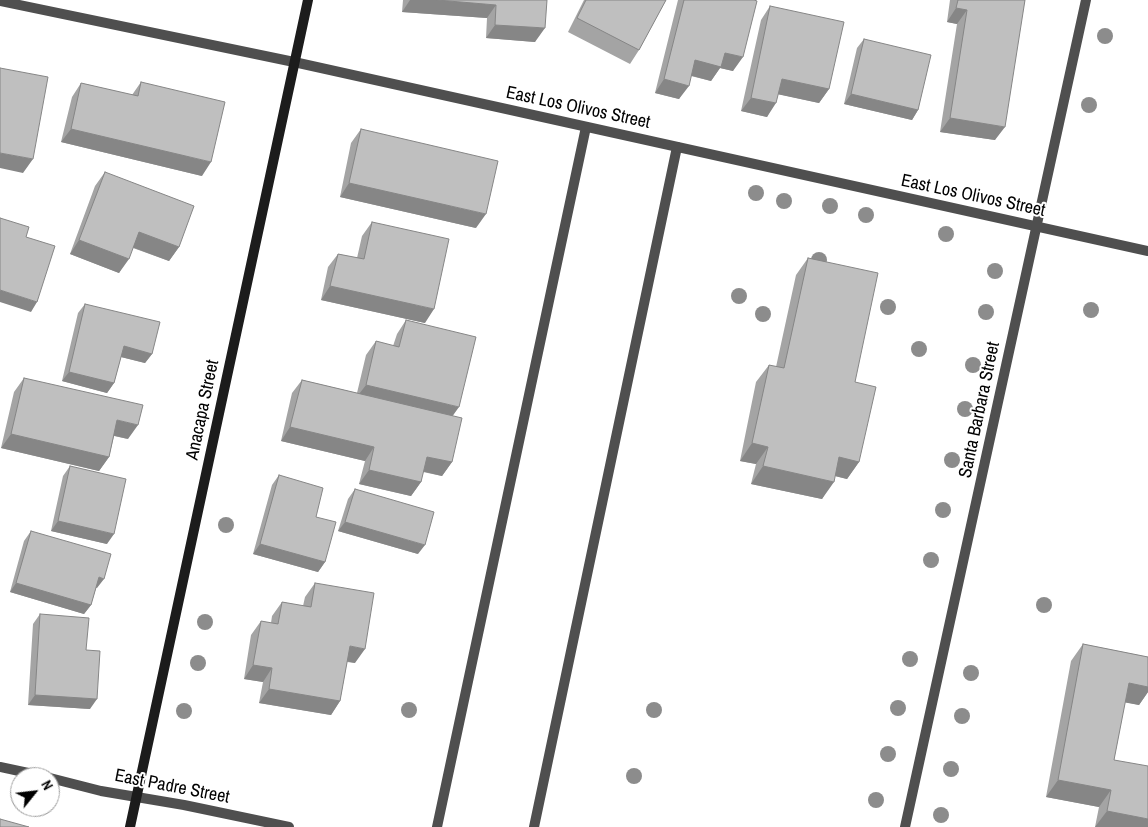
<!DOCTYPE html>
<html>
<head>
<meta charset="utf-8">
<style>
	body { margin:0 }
	#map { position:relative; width:1148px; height:827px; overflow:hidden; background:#fff; font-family:"Archivo Narrow",sans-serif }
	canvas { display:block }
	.north { position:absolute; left:10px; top:767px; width:50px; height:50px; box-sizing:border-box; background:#fff; border:1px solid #999; border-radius:50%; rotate:61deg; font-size:14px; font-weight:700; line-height:20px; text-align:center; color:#000 }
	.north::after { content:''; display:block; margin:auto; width:18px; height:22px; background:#000; clip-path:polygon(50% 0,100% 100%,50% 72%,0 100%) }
</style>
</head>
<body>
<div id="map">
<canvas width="1148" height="827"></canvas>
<div class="north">N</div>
</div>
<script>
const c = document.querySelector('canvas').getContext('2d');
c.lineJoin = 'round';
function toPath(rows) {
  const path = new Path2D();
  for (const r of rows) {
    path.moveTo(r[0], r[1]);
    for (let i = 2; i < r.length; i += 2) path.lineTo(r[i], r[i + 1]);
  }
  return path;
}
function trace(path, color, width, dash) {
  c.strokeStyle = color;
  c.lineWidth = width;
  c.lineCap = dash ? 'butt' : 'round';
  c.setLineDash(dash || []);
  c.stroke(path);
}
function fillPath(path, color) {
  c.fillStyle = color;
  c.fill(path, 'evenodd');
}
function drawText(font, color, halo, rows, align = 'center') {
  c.font = font + ' "Archivo Narrow",sans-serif';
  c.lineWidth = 4;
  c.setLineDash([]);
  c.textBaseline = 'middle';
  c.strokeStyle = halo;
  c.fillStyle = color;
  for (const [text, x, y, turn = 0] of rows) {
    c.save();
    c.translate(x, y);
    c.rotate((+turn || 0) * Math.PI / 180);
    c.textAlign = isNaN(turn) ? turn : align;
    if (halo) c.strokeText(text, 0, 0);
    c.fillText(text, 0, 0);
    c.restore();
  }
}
trace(toPath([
	[437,827,586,127],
	[534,827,677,147]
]), '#4f4f4f', 10);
trace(toPath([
	[0,1,294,62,1148,251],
	[0,767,47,777],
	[50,778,101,791,184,805,289,827],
	[905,827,1086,0]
]), '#4f4f4f', 10);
trace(toPath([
	[130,827,308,0]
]), '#1c1c1c', 10);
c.fillStyle = '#8c8c8c';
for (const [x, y] of [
	[1105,36],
	[1089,105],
	[756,193],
	[784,201],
	[830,206],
	[866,215],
	[946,234],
	[819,260],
	[995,271],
	[739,296],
	[888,307],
	[1091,310],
	[986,312],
	[763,314],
	[919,349],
	[973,365],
	[965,409],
	[952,460],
	[943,510],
	[226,525],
	[931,560],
	[1044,605],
	[205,622],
	[910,659],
	[198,663],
	[971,673],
	[898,708],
	[409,710],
	[654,710],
	[184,711],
	[962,716],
	[888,754],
	[951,769],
	[634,776],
	[876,800],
	[941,815]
]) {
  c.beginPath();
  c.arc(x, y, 8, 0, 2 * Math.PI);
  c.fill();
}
fillPath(toPath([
	[403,0,547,0,535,42,486,38,487,18,402,12],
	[584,0,666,0,639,50,630,64,568,32],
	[678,0,754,0,733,71,720,68,711,81,691,76,679,99,655,93],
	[950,0,1025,0,995,140,940,132,957,24,947,22],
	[770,6,829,89,819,103,778,94,767,117,741,111,761,20],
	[864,39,918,110,912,120,844,104,857,48],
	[141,82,202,176,61,142,72,97,81,83,132,95],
	[361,129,476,228,340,197,351,143],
	[105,172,179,247,169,261,133,248,119,273,70,254,95,186],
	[372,222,425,323,321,300,328,267,338,254,357,258,362,236],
	[808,258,855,382,859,462,847,479,835,476,822,499,751,484,756,464,740,461,756,382,769,365,776,367,796,275],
	[85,304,152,354,145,363,121,357,114,383,107,393,62,381,78,313],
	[406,320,453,416,452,462,442,476,423,472,421,482,411,496,359,484,365,461,281,441,292,393,302,380,357,393,366,355,376,341,393,346,397,334],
	[24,378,128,439,114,436,109,457,99,471,1,448,14,392],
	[70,466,107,544,51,531,63,476],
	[279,475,325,562,318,572,253,554,272,485],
	[355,489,418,554,338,531,348,499],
	[31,531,97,588,96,588,91,605,84,614,10,592,24,541],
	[315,583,355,663,347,662,340,701,331,715,259,703,263,682,244,679,251,635,261,621,271,623,272,616,282,602,303,606,305,597],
	[40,614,86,650,90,709,28,705,33,624],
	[1083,644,1148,657,1148,692,1139,705,1125,702,1114,760,1148,827,1095,827,1099,807,1046,797,1071,661]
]), '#a4a4a4');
fillPath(toPath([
	[410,0,437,0,496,5,487,18,402,12],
	[956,8,967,10,957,24,947,22],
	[495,25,545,28,535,42,486,38],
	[725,53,743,57,733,71,720,68,711,81,685,74,695,60],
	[664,79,689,86,679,99,655,93],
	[782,79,829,89,819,103,772,93],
	[851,94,918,110,912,120,844,104],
	[751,98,776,103,767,117,741,111],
	[950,118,1005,127,995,140,940,132],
	[71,129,211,162,202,176,61,142],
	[0,153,33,159,23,173,0,168],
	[349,183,486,214,476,228,340,197],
	[139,232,179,247,169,261,129,246],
	[79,240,129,259,119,273,70,254],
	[330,286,434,309,425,323,321,300],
	[0,290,37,302,31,312,0,302],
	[124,346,152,354,145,363,117,356],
	[69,372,114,383,107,393,62,381],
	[366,385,459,407,449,421,356,398],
	[117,420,138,425,128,439,107,434],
	[290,427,374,447,365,461,281,441],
	[11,434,109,457,99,471,1,448],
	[752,443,768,447,756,464,740,461],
	[427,457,452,462,442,476,417,470],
	[839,457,859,462,847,479,827,474],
	[763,466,834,482,822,499,751,484],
	[369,470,421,482,411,496,359,484],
	[58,521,114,534,107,544,51,531],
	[345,522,425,545,418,554,338,531],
	[260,544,325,562,318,572,253,554],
	[99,577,104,579,97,588,92,587],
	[16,583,91,605,84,614,10,592],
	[350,646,365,649,355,663,340,660],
	[253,665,272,668,263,682,244,679],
	[1129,683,1148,687,1148,692,1139,705,1117,701],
	[269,689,340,701,331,715,259,703],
	[35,695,97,699,90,709,28,705],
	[1058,780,1111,790,1099,807,1046,797],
	[1107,811,1148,819,1148,827,1095,827]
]), '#868686');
const building = toPath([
	[437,0,547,0,545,28,495,25,496,5,437,0],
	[586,0,666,0,639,50,577,18,586,0],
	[684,0,754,0,757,1,743,57,725,53,721,67,695,60,689,86,664,79,684,0],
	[958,0,1025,0,1005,127,950,118,967,10,956,8,958,0],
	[770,6,844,22,829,89,782,79,776,103,751,98,770,6],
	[864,39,931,55,918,110,851,94,864,39],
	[0,68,48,77,33,159,0,153,0,68],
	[141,82,225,102,211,162,71,129,81,83,138,96,141,82],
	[361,129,498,161,486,214,349,183,361,129],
	[105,172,194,206,179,247,139,232,129,259,79,240,105,172],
	[0,218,29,227,26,237,55,246,37,302,0,290,0,218],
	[372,222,449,239,434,309,330,286,338,254,364,259,372,222],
	[808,258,878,273,855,382,876,387,859,462,839,457,834,482,763,466,768,447,752,443,769,365,784,368,808,258],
	[85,304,160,322,152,354,124,346,114,383,69,372,85,304],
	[406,320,476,337,459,407,366,385,376,341,399,347,406,320],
	[24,378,143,405,138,425,117,420,109,457,11,434,24,378],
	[302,380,462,418,452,462,427,457,421,482,369,470,374,447,290,427,302,380],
	[70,466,126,479,114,534,58,521,70,466],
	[279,475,323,488,316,517,336,522,325,562,260,544,279,475],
	[355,489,434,512,425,545,345,522,355,489],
	[31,531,111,554,104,579,99,577,91,605,16,583,31,531],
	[315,583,374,593,365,649,350,646,340,701,269,689,272,668,253,665,261,621,278,624,282,602,311,607,315,583],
	[40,614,89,618,86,650,100,651,97,699,35,695,40,614],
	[1083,644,1148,657,1148,687,1129,683,1114,760,1148,766,1148,819,1107,811,1111,790,1058,780,1083,644],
	[0,819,29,827,0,827,0,819]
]);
fillPath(building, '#bfbfbf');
trace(building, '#868686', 1);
drawText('18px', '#000', '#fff', [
	["East Los Olivos Street",578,108,12],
	["East Los Olivos Street",973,196,12],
	["Anacapa Street",203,410,-78],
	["Santa Barbara Street",980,410,-78],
	["East Padre Street",172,787,11]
]);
</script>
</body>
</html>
